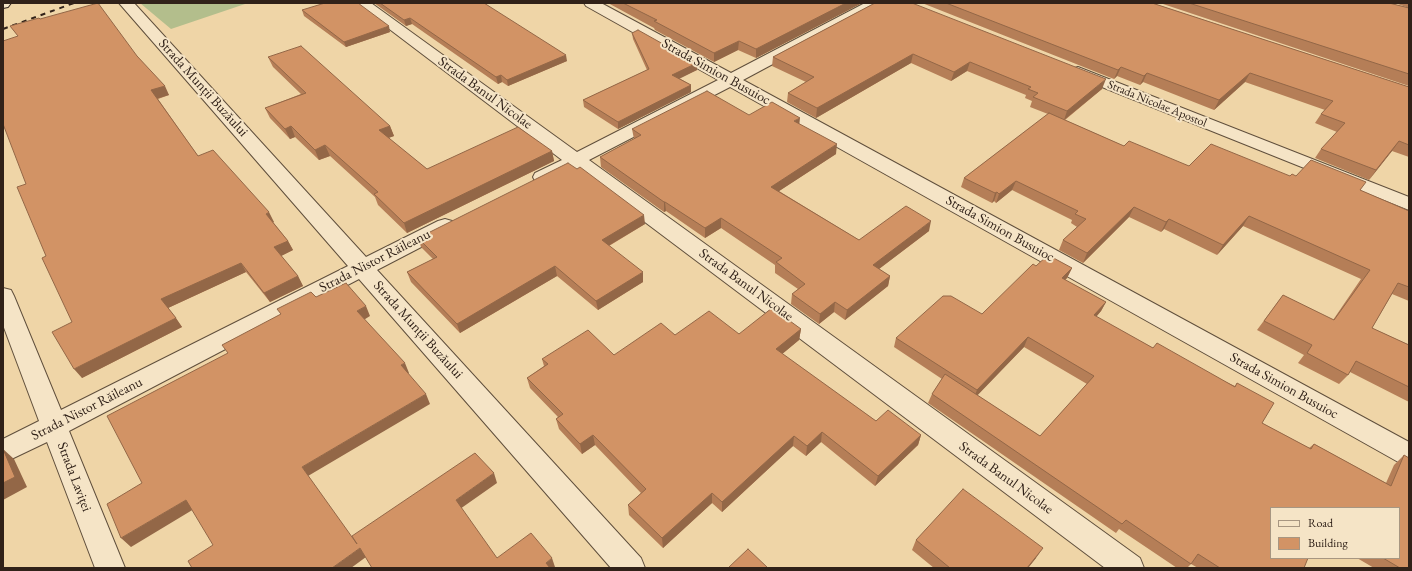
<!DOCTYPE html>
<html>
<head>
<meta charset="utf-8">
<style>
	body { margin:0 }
	#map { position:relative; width:1412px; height:571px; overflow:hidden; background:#efd5a7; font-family:"EB Garamond",serif }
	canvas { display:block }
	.frame { position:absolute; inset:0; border:4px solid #312219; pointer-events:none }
	.legend { position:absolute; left:1270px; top:507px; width:130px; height:52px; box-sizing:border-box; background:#f5e4c6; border:1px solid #a79681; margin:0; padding:5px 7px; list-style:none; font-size:12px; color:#312219 }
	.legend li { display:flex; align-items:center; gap:8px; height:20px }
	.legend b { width:20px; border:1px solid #a79681 }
</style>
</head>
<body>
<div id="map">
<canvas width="1412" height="571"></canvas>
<div class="frame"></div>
<ul class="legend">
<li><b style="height:5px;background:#f5e4c6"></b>Road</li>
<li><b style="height:11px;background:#d29365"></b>Building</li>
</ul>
</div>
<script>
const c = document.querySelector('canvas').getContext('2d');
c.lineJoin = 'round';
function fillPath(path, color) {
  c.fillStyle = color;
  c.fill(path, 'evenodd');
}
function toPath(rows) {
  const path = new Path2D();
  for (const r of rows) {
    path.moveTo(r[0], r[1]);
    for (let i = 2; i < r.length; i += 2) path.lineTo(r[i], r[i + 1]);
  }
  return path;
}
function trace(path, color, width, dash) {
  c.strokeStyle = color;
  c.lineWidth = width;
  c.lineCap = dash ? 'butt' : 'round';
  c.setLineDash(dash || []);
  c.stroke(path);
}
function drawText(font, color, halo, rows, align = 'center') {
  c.font = font + ' "EB Garamond",serif';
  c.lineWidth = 4;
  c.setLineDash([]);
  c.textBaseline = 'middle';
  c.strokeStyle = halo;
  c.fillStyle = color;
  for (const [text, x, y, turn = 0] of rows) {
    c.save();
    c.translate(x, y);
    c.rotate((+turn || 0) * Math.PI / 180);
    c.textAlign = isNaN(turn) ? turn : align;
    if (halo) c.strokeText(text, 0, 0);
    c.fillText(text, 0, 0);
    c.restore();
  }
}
fillPath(toPath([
	[140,3,248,3,171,29]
]), '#b3be8c');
const street = toPath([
	[119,3,134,3,366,257,438,221,445,219,452,221,455,226,452,231,377,270,641,558,645,568,611,568,359,279,69,431,125,568,95,568,47,442,3,463,3,439,39,421,3,325,3,288,11,290,14,296,61,410,348,266,119,3],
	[355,3,371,3,577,152,718,80,586,6,584,3,601,3,731,73,865,3,883,3,881,6,743,80,1409,442,1409,467,1400,463,730,87,589,160,1140,558,1144,568,1105,568,573,168,549,181,542,183,535,181,533,177,535,173,562,160,355,3],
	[1078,67,1409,197,1409,210,1072,75,1070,72,1072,69,1078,67]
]);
const secondary = toPath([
	[3,3,11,3,8,7,3,8,3,3]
]);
trace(street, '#604f3c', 2);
trace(secondary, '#312219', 2);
fillPath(street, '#f5e4c6');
fillPath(secondary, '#f5e4c6');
trace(toPath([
	[3,29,74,3]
]), '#312219', 2, [5, 5]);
fillPath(toPath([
	[374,3,484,3,567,61,508,86,502,82,498,84,412,24,406,26],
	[608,3,862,3,756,58,738,50,714,62,655,30,654,28],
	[875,3,1102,89,1065,120,1124,146,1189,166,1290,176,1296,176,1360,191,1409,211,1409,301,1392,294,1372,328,1409,345,1409,402,1350,372,1348,375,1339,384,1298,363,1304,355,1257,330,1283,295,1333,320,1361,279,1243,226,1217,255,1164,229,1161,232,1129,217,1083,263,1059,250,1063,240,1077,227,1071,223,1072,220,1012,190,996,203,994,201,992,203,961,187,964,178,1048,114,1030,107,1032,101,1025,98,1026,95,967,71,951,81,911,63,816,118,787,102,788,93,806,82,772,66,773,57],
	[922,3,1152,3,1409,87,1409,157,1392,151,1369,180,1315,158,1321,149,1337,132,1315,123,1321,114,1325,110,1245,82,1214,110,1143,82,1140,85,1117,76,1114,79],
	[1160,3,1389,3,1409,8,1409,86],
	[1395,3,1409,3,1409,8],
	[302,10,390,32,346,47,304,16],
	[40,19,137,56,169,95,158,99,198,156,274,222,273,222,288,241,293,250,281,256,298,276,303,286,270,302,246,272,168,308,182,327,82,378,72,322,46,256,26,184,18,36,10,26],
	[632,33,697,70,679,78,691,85,691,92,618,129,584,107,583,100,647,70,633,39],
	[268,57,390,126,394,136,388,138,427,169,552,151,554,161,407,233,378,205,375,197,330,156,319,160,295,137,290,139,270,118,265,108,301,94,273,67],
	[749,115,799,124,836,154,779,191,859,240,929,231,879,269,890,276,888,286,845,320,834,312,819,324,791,304,792,294,798,289,775,273,775,265,721,228,705,238,666,211,664,212,601,167,600,157,634,139,632,129],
	[577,169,645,224,609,246,643,282,598,310,557,276,460,333,411,282,407,272,433,259,421,247,418,238],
	[1036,266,1072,268,1067,278,1065,280,1106,302,1101,311,1096,317,1153,348,1235,386,1237,383,1262,423,1309,448,1314,444,1386,483,1394,465,1404,455,1409,568,1374,568,1357,558,1399,558,1399,508,1271,508,1304,568,1198,568,1191,564,1187,568,1177,568,1119,529,1116,533,928,403,932,394,942,379,894,347,896,338,982,314],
	[1024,347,1087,384,1040,436,977,395],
	[801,329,799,340,782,354,876,421,921,435,918,445,875,486,821,442,806,456,793,446,722,512,712,503,663,548,629,515,628,505,641,493,595,445,582,454,559,429,556,419,558,417,530,388,527,378,544,366,542,359,614,355,675,335,739,334],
	[916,540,1036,558,1028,568,934,568,912,550]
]), '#b57e57');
fillPath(toPath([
	[846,3,862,3,756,58,756,49],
	[410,18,412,24,406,26,404,20],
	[389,26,390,32,346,47,344,42],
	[739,41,738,50,714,62,714,53],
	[913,54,911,63,816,118,817,108],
	[566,55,567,61,508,86,507,80],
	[970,62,967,71,951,81,954,72],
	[697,63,697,70,673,82,672,75],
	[1121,67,1117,76,1114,79,1118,70],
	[1147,73,1143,82,1140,85,1144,76],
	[1250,73,1245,82,1214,110,1219,100],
	[501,75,502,82,498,84,496,77],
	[1106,79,1102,89,1064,120,1067,111],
	[691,85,691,92,618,129,618,122],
	[165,86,169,95,156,99,151,90],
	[800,118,799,127,794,121],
	[291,126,295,137,290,139,285,129],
	[390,126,394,136,383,140,379,130],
	[1399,141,1392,151,1369,180,1376,170],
	[837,144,836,154,770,197,771,187],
	[325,145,330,156,319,160,315,150],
	[552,151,554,161,407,233,404,223],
	[1016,181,1012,190,996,203,999,194],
	[997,192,994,201,992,203,995,193],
	[664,202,665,202,666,211,664,212],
	[1134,207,1129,217,1083,263,1087,253],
	[269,212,274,222,271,223,266,214],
	[644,215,645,224,603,249,602,240],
	[1249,216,1243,226,1217,255,1223,245],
	[721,218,721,228,705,238,705,228],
	[1169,219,1164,229,1161,232,1166,222],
	[931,221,929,231,871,275,873,265],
	[288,241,293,250,279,257,274,247],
	[241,263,246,272,168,308,161,299],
	[555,266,557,276,460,333,457,324],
	[1072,268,1067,278,1057,288,1062,278],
	[643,272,643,282,598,310,596,301],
	[298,276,303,286,270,302,264,293],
	[890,276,888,286,845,320,847,310],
	[835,302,834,312,819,324,820,314],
	[1106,302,1101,311,1089,325,1094,315],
	[366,306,370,316,362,321,357,311],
	[176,318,182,327,82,378,74,369],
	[801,329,799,340,775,360,776,349],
	[1028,337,1024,347,973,400,977,390],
	[405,363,409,373,405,375,401,365],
	[426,394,430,404,308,476,302,467],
	[822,432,821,442,806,456,807,446],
	[593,435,595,445,582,454,580,444],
	[921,435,918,445,875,486,878,476],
	[794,436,793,446,722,512,722,502],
	[3,449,14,459,27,487,3,500],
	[494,473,497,483,460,509,456,500],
	[712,493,712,503,663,548,662,538],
	[186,500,194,509,131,547,121,538],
	[360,548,366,557,351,568,332,568],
	[1043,548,1036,558,1028,568,1027,568],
	[552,558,555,567,554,568,548,568,546,563]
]), '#936747');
const building = toPath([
	[98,3,137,56,165,86,151,90,198,156,213,150,269,212,266,214,288,241,274,247,298,276,264,293,241,263,161,299,176,318,74,369,52,332,72,322,42,258,46,256,17,187,26,184,3,124,3,41,18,36,10,26,39,18,40,19,98,3],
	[325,3,358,3,389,26,344,42,302,10,325,3],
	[380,3,484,3,566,55,507,80,501,75,496,77,410,18,404,20,380,3],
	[623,3,846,3,756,49,739,41,714,53,654,21,657,20,623,3],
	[875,3,912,3,1106,79,1067,111,1033,97,1038,93,1028,89,1031,87,970,62,954,72,913,54,817,108,788,93,814,77,773,57,875,3],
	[946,3,1152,3,1409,87,1409,145,1399,141,1376,170,1321,149,1345,123,1321,114,1333,101,1250,73,1219,100,1147,73,1144,76,1121,67,1118,70,946,3],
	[1189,3,1389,3,1409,8,1409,74,1189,3],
	[638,30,697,63,672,75,691,85,618,122,583,100,649,69,632,33,638,30],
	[301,46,390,126,379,130,427,169,518,127,552,151,404,223,374,194,378,192,325,145,315,150,291,126,285,129,265,108,306,93,268,57,301,46],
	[707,91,749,115,772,102,800,118,794,121,837,144,771,187,859,240,906,206,931,221,873,265,890,276,847,310,835,302,820,314,792,294,805,284,776,262,782,258,721,218,705,228,665,202,664,202,600,157,641,135,632,129,707,91],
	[1049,113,1124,146,1129,141,1189,166,1211,144,1290,176,1292,174,1296,176,1311,160,1366,182,1360,190,1409,211,1409,287,1398,283,1372,328,1409,345,1409,387,1356,361,1348,375,1307,353,1312,345,1264,321,1283,295,1334,320,1370,270,1249,216,1223,245,1169,219,1166,222,1134,207,1087,253,1063,240,1086,219,1075,214,1078,211,1016,181,999,194,997,192,995,193,964,178,1049,113],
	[568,163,577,169,580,167,644,215,602,240,643,272,596,301,555,266,457,324,407,272,437,257,418,238,568,163],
	[1048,255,1072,268,1062,278,1106,302,1094,315,1153,348,1157,343,1235,387,1237,383,1274,403,1262,423,1311,449,1314,444,1391,486,1404,455,1409,458,1409,568,1400,568,1383,558,1399,558,1399,508,1271,508,1271,558,1308,558,1304,568,1220,568,1198,554,1191,564,1126,520,1122,524,932,394,945,374,1040,436,1094,376,1028,337,977,390,896,338,943,296,951,296,982,314,1033,264,1036,266,1048,255],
	[346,283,366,306,357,311,405,363,401,365,426,394,302,467,357,544,352,536,475,453,494,473,456,500,497,558,531,533,552,558,546,563,550,568,372,568,360,548,332,568,192,568,188,561,213,545,186,500,121,538,107,504,142,483,107,416,228,353,222,345,281,314,277,309,311,292,316,297,346,283],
	[772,308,801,329,776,349,876,421,888,410,921,435,878,476,822,432,807,446,794,436,722,502,712,493,662,538,628,505,646,489,593,435,580,444,556,419,563,414,527,378,548,364,542,359,588,330,614,355,661,323,675,335,709,311,739,334,772,308],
	[3,449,15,477,3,483,3,449],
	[963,489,1043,548,1027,568,950,568,916,540,963,489],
	[748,549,768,568,728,568,748,549]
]);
fillPath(building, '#d29365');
trace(building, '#936747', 1);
drawText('12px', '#312219', '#f5e4c6', [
	["Strada Nicolae Apostol",1157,104,22]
]);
drawText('14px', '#312219', '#f5e4c6', [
	["Strada Simion Busuioc",716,72,29],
	["Strada Munții Buzăului",203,88,48],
	["Strada Banul Nicolae",485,93,36],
	["Strada Simion Busuioc",1000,229,29],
	["Strada Nistor Răileanu",375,261,-27],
	["Strada Banul Nicolae",746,285,36],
	["Strada Munții Buzăului",418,330,48],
	["Strada Simion Busuioc",1284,386,29],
	["Strada Nistor Răileanu",87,409,-27],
	["Strada Laviței",74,477,69],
	["Strada Banul Nicolae",1006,478,36]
]);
</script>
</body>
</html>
